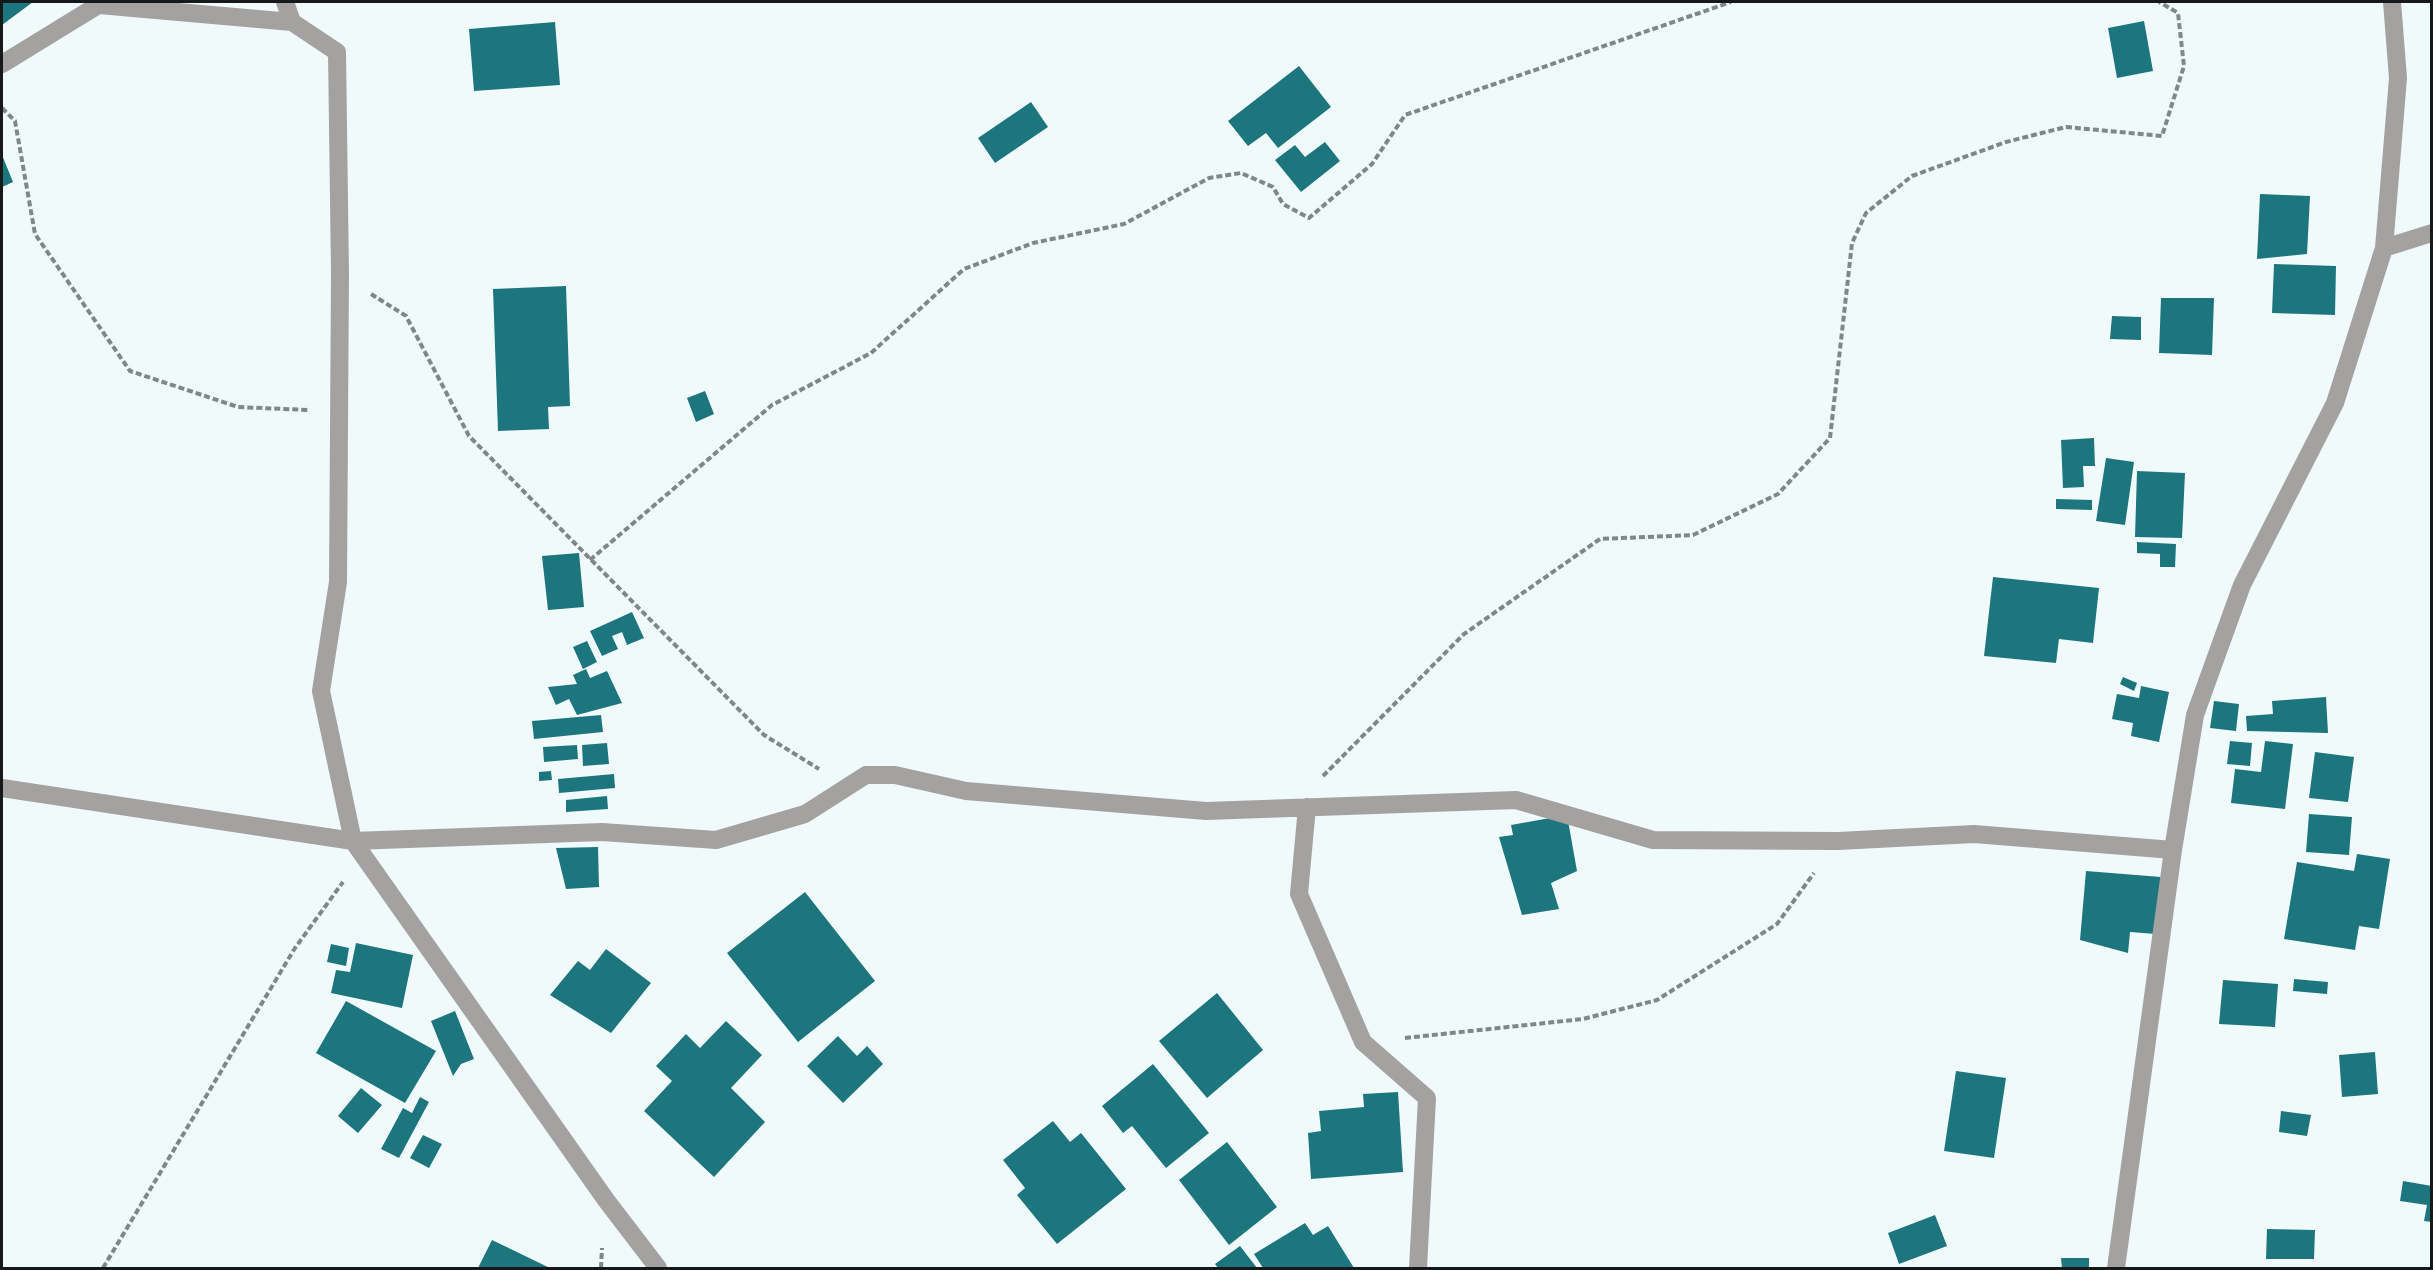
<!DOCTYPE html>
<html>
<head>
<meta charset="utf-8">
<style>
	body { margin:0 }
	#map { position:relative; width:2433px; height:1270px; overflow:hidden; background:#f1fafb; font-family:"Exo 2",sans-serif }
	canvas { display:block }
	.frame { position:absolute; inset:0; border:3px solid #161919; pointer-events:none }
</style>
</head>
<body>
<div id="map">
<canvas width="2433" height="1270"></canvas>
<div class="frame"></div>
</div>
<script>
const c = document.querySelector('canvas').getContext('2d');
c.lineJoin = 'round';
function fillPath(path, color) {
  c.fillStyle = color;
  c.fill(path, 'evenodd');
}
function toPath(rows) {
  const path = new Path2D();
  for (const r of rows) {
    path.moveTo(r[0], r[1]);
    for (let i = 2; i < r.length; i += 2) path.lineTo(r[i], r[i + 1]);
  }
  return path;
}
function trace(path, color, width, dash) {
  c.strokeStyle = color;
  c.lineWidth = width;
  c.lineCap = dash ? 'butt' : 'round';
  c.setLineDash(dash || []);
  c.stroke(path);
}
fillPath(toPath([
	[2,2,33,2,2,25],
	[2144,21,2153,71,2117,78,2108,28],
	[555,22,560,85,474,91,469,29],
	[1299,66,1331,107,1278,148,1266,133,1248,146,1228,121],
	[1031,102,1048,127,995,163,978,138],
	[1325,142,1340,161,1301,192,1275,160,1295,145,1305,157],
	[2,155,13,182,2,187],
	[2260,194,2310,196,2307,254,2257,259],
	[2274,264,2336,266,2335,315,2272,313],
	[566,286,570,406,548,407,549,429,498,431,493,289],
	[2161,298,2214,298,2212,355,2159,353],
	[2112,316,2141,317,2141,340,2110,339],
	[705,391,714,414,696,422,687,398],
	[2094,438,2095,466,2083,466,2084,487,2063,488,2061,440],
	[2106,458,2134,462,2125,525,2096,521],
	[2137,471,2185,473,2182,538,2135,537],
	[2056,499,2092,500,2092,510,2056,509],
	[2137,542,2176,544,2175,567,2160,567,2160,554,2137,553],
	[579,553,584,607,548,610,542,556],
	[1993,577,2099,588,2093,643,2059,639,2056,663,1984,656],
	[632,612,644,638,627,645,622,632,612,636,618,649,602,656,590,631],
	[587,641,597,662,583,669,573,647],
	[586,669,590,678,607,671,622,703,577,715,569,699,556,705,548,687,577,684,573,675],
	[2123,677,2137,683,2134,691,2120,684],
	[2141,686,2169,692,2159,742,2131,736,2133,723,2112,719,2117,694,2139,698],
	[2326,697,2328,733,2247,731,2246,716,2273,714,2272,701],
	[2214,701,2239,704,2236,731,2210,728],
	[601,715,603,732,534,739,532,721],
	[2230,741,2252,743,2250,766,2227,764],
	[2265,741,2293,744,2285,809,2231,803,2235,769,2261,772],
	[607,743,609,764,583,766,582,745],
	[577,745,578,759,544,762,543,747],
	[2315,752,2354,757,2348,802,2309,798],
	[551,771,552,780,539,781,539,772],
	[614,774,615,788,559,793,558,779],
	[607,796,608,809,566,812,566,800],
	[2309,814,2352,817,2349,855,2306,852],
	[1567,815,1577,871,1551,883,1559,909,1522,915,1499,837,1513,835,1511,825],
	[598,847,599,887,566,889,556,848],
	[2357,854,2390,859,2379,929,2359,926,2355,950,2284,939,2297,862,2354,871],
	[2086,871,2161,877,2156,934,2130,932,2128,953,2080,940],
	[805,892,875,981,798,1042,727,953],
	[356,943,413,955,402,1008,331,993,336,970,350,972],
	[331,944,349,948,346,966,327,962],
	[606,949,651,983,611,1033,550,995,578,961,590,970],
	[2294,979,2328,982,2327,994,2293,991],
	[2223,980,2278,984,2275,1027,2219,1024],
	[1217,993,1263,1050,1207,1098,1159,1041],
	[346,1001,436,1051,405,1103,316,1053],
	[455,1011,474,1059,461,1064,453,1076,431,1021],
	[726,1021,762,1055,731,1088,765,1122,714,1177,644,1111,672,1081,656,1066,686,1034,700,1048],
	[838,1036,857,1056,867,1046,883,1064,843,1103,807,1066],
	[2375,1052,2378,1094,2342,1097,2339,1055],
	[1153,1064,1209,1133,1166,1168,1132,1126,1123,1133,1102,1106],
	[1956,1071,2006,1078,1994,1158,1944,1151],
	[361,1088,382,1105,358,1133,338,1116],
	[1398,1092,1403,1172,1311,1179,1308,1133,1321,1131,1319,1111,1364,1107,1363,1094],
	[420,1097,429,1102,399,1158,381,1149,403,1108,412,1113],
	[2281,1111,2311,1115,2307,1136,2279,1132],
	[1053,1121,1070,1142,1081,1133,1126,1189,1057,1244,1017,1195,1025,1188,1003,1160],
	[423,1135,442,1144,429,1168,410,1158],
	[1227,1142,1277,1207,1229,1245,1179,1180],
	[2403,1181,2432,1186,2432,1222,2424,1221,2427,1205,2400,1201],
	[1935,1215,1947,1246,1899,1264,1888,1233],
	[1305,1223,1313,1235,1328,1226,1354,1268,1263,1268,1254,1254],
	[2267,1229,2315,1230,2314,1259,2266,1259],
	[492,1240,550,1268,478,1268],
	[1240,1246,1257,1268,1218,1268,1215,1264],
	[2061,1258,2089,1258,2089,1268,2062,1268]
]), '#1d767d');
trace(toPath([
	[2,108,15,121,35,234,130,371,238,407,308,410],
	[371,294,406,316,469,436,764,735,819,769],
	[590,560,772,405,871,353,964,269,1033,243,1124,224,1209,178,1241,173,1273,187,1283,204,1309,218,1372,164,1405,115,1731,2],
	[1323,776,1464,634,1600,539,1693,535,1778,494,1830,438,1852,243,1866,213,1912,176,2006,142,2066,127,2162,136,2184,66,2178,13,2159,2],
	[1405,1038,1583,1019,1657,1000,1777,924,1814,873],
	[103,1268,295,948,343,882],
	[601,1268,602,1248]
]), '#818787', 4, [6, 3]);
trace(toPath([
	[285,2,292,22,337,52,340,274,338,582,321,691,353,841,606,1200,658,1268],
	[99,5,292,22],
	[2,64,103,2],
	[2384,248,2432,233],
	[2,788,353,841,602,832,716,840,805,814,866,775,895,775,966,791,1206,811,1516,800,1653,840,1838,841,1974,834,2173,850],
	[1307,807,1299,894,1363,1042,1427,1098,1418,1268],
	[2116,1268,2173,850,2195,715,2242,585,2335,403,2384,248,2398,78,2392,2]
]), '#a4a1a1', 18);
</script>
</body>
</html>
